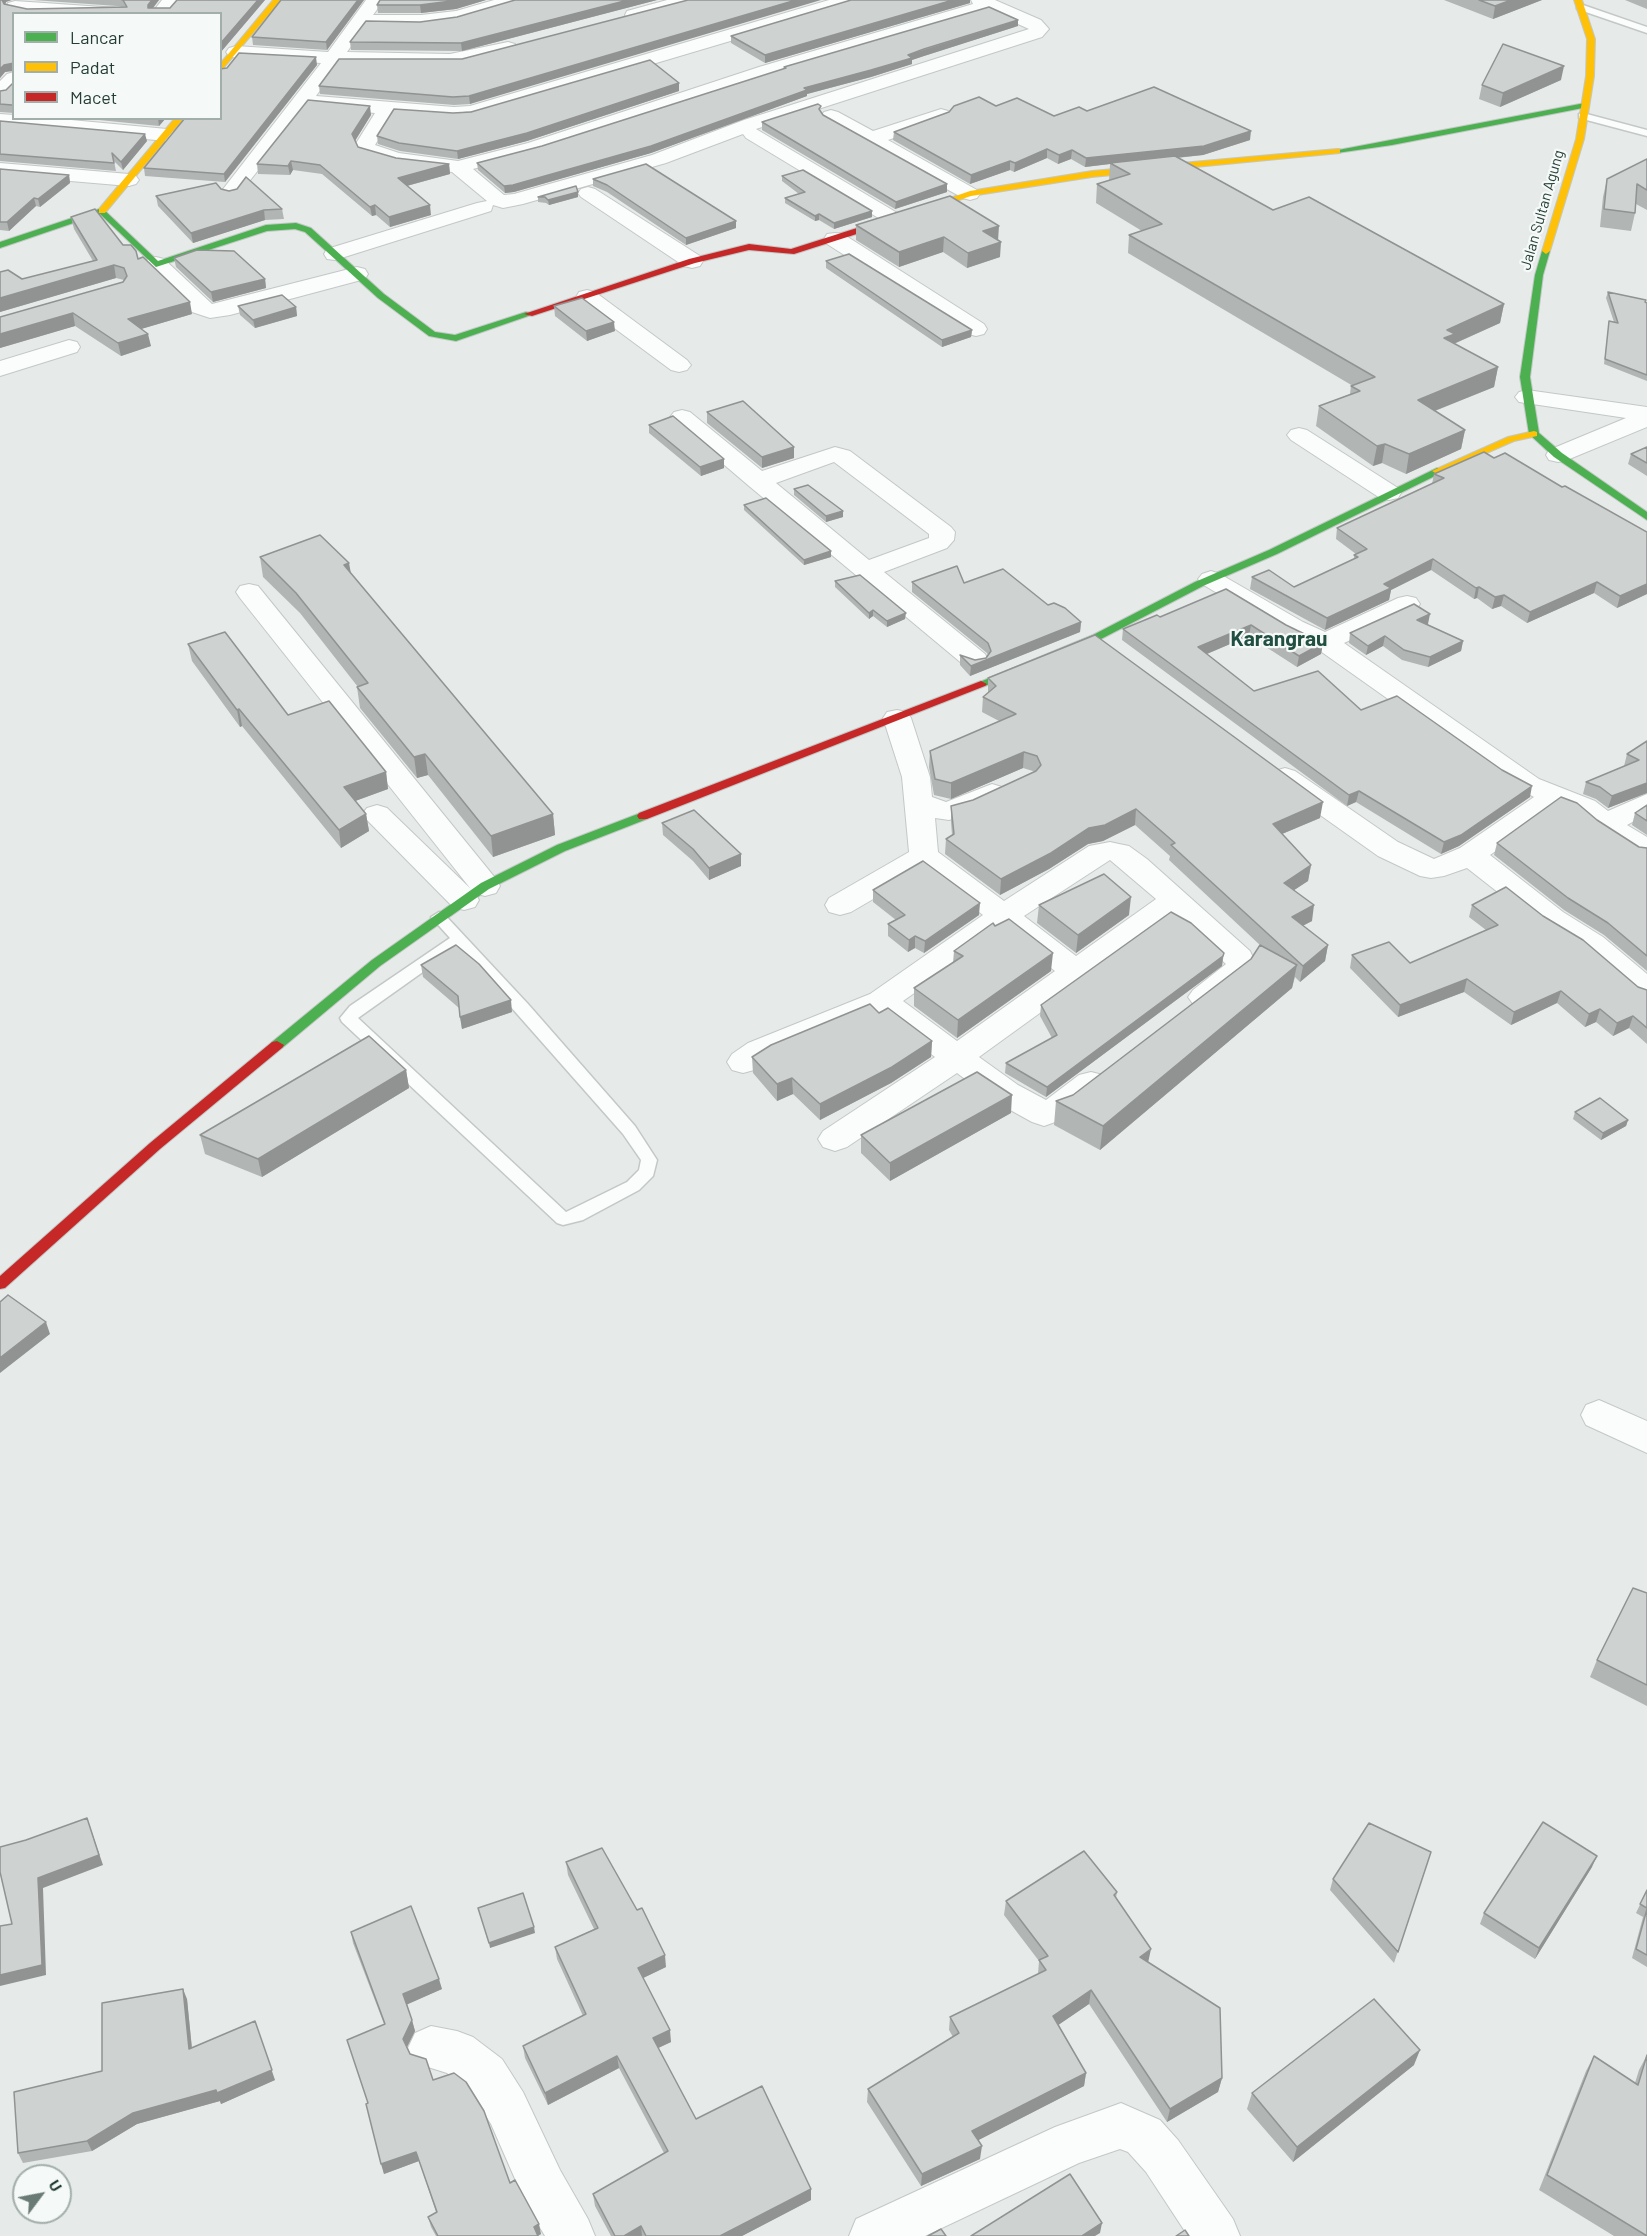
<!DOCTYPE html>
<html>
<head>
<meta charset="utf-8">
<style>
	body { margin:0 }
	#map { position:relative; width:1647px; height:2236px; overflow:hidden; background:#e6ebe9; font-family:Barlow,sans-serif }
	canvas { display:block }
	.legend { position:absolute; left:12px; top:12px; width:210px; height:108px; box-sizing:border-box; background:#f5f9f7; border:2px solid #a2aea9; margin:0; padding:8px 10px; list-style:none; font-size:18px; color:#253e35 }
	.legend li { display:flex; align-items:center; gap:12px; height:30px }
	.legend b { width:30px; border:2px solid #a2aea9 }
	.north { position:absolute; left:12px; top:2164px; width:60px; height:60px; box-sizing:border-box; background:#f5f9f7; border:2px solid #a2aea9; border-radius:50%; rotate:58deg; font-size:16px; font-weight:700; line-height:24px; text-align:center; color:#253e35 }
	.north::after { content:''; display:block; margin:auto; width:21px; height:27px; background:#697b74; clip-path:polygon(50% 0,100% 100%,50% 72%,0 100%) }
</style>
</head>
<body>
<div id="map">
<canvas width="1647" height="2236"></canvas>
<ul class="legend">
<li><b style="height:8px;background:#4caf50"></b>Lancar</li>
<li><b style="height:8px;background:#ffc107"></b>Padat</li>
<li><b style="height:8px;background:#c62828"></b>Macet</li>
</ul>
<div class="north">U</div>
</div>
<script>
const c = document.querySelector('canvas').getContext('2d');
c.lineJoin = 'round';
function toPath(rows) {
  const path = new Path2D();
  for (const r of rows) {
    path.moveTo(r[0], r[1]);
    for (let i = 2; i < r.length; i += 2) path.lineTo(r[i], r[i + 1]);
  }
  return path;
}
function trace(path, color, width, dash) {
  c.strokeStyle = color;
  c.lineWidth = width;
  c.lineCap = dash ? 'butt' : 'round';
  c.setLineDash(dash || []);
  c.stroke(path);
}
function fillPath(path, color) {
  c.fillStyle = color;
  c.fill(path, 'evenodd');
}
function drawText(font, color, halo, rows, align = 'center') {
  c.font = font + ' Barlow,sans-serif';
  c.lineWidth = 4.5;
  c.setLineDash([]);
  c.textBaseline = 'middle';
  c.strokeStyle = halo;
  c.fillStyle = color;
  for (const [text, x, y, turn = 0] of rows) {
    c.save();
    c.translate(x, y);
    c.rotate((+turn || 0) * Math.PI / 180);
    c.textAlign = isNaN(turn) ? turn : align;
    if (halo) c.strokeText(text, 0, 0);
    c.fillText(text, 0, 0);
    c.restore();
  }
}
const lane = toPath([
	[1577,5,1583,5,1647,27,1647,33,1577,9,1577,5],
	[1583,113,1647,130,1647,136,1579,118,1579,114,1583,113],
	[439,912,444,914,528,1004,635,1126,657,1160,653,1176,639,1190,583,1220,563,1225,557,1223,342,1022,340,1018,350,1006,450,938,431,917,439,912],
	[458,947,623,1134,641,1160,639,1170,627,1182,566,1212,358,1018,458,947]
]);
const street = toPath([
	[162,0,181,0,170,14,151,14,162,0],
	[366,0,384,0,373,15,421,15,456,11,494,0,523,0,520,4,457,22,421,27,366,25,347,52,450,54,508,42,515,44,517,48,515,52,450,66,339,64,316,96,454,107,470,106,829,0,858,0,855,4,471,118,454,119,394,114,375,145,399,153,458,161,528,143,759,67,973,4,971,0,995,0,1041,20,1049,29,1042,37,756,129,899,214,903,218,899,222,892,224,885,222,746,138,743,134,666,163,523,204,503,208,493,205,491,211,335,260,327,259,324,254,327,249,477,203,487,201,452,172,397,165,360,154,355,145,375,113,308,107,237,197,230,199,223,197,220,193,321,63,236,58,229,56,226,52,229,48,236,46,328,52,366,0],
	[989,11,1029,29,744,120,652,155,514,194,504,195,473,169,542,151,773,75,989,11],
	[667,0,696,0,693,4,634,21,627,19,625,15,627,11,667,0],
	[15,1,117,8,124,10,126,14,29,14,8,11,6,7,8,3,15,1],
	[14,72,14,89,7,96,0,98,0,81,7,74,14,72],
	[941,109,948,111,951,115,948,119,888,140,977,190,980,194,977,198,970,200,963,198,863,143,824,120,821,116,824,112,831,110,838,112,873,131,941,109],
	[0,114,14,115,14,118,50,118,167,129,174,131,177,135,174,139,167,141,0,126,0,114],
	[0,163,129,174,136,176,139,180,136,184,129,186,0,175,0,163],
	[588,187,595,189,700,256,703,261,700,266,692,268,684,266,581,197,578,193,581,189,588,187],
	[835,233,843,234,984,324,987,329,984,334,976,336,968,334,827,244,824,239,827,234,835,233],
	[156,257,164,259,212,304,357,267,365,269,368,274,365,279,230,315,210,318,192,312,148,269,145,264,148,259,156,257],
	[587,290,595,292,687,360,691,365,687,370,679,372,671,370,579,302,576,297,579,292,587,290],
	[69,340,77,342,80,347,77,352,0,376,0,361,69,340],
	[1527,390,1647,407,1647,427,1567,460,1558,462,1549,460,1546,455,1549,450,1626,418,1519,402,1515,397,1519,392,1527,390],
	[682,410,690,412,762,471,835,447,850,451,951,527,955,532,954,540,947,548,884,572,985,654,988,660,985,666,975,668,965,666,749,486,674,422,670,417,674,412,682,410],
	[834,462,929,534,929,538,869,560,776,483,834,462],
	[1299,428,1307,430,1398,488,1401,493,1398,498,1389,500,1380,498,1291,440,1287,435,1291,430,1299,428],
	[1211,571,1220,574,1303,622,1325,632,1398,598,1407,596,1416,598,1420,604,1416,610,1344,643,1539,779,1595,801,1608,811,1647,794,1647,814,1627,825,1647,837,1647,859,1637,857,1595,830,1575,813,1557,807,1547,816,1490,855,1563,912,1603,937,1647,974,1647,1002,1636,998,1581,951,1541,926,1467,868,1444,876,1431,878,1420,876,1378,856,1275,783,1271,777,1275,771,1285,768,1295,771,1398,842,1434,859,1460,848,1534,797,1501,779,1316,648,1285,634,1202,584,1198,579,1202,574,1211,571],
	[249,584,258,586,496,879,500,886,496,893,485,896,474,893,240,598,236,592,240,586,249,584],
	[897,710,907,712,911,718,930,777,932,797,946,802,992,784,1002,787,1006,793,1002,799,959,817,949,820,935,818,938,852,1004,901,1089,846,1110,842,1119,844,1129,846,1147,859,1250,951,1256,964,1246,981,1215,1004,1204,1008,1193,1004,1188,997,1193,990,1226,964,1174,916,979,1057,1018,1085,1046,1100,1079,1075,1091,1072,1103,1075,1107,1083,1103,1091,1069,1117,1044,1126,1032,1122,994,1101,957,1073,847,1147,835,1151,823,1147,818,1139,823,1131,935,1057,878,1014,770,1059,754,1070,743,1073,732,1070,727,1062,732,1054,748,1043,870,994,983,915,923,870,851,912,840,915,829,912,825,905,829,898,909,852,902,777,883,718,887,712,897,710],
	[1110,860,1156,899,1076,956,1024,916,1110,860],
	[1003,931,1055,971,957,1041,903,1001,1003,931],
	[377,805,387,808,475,893,479,900,475,907,464,910,453,907,367,820,362,814,367,808,377,805],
	[1599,1400,1647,1421,1647,1453,1586,1425,1581,1415,1586,1405,1599,1400],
	[431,2026,457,2031,473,2037,502,2059,523,2092,560,2170,588,2219,595,2236,545,2236,526,2204,491,2124,470,2091,447,2073,415,2063,408,2048,415,2033,431,2026],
	[1121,2103,1160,2120,1178,2140,1233,2219,1240,2236,1188,2236,1146,2172,1128,2152,1120,2149,1079,2163,925,2236,849,2236,856,2219,1055,2127,1121,2103]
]);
const fast = toPath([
	[1585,103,1588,103,1588,107,1392,145,1337,153,1333,151,1585,103],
	[102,208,158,261,266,225,296,223,311,228,384,294,435,332,455,335,526,312,534,314,456,341,429,336,378,298,305,232,295,229,267,231,156,267,100,214,0,248,0,242,102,208],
	[1546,248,1550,251,1543,275,1530,377,1539,433,1562,453,1647,512,1647,520,1554,457,1529,434,1520,377,1535,275,1542,251,1546,248],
	[1437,468,1441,469,1441,473,1277,554,1203,586,1101,639,985,686,977,686,975,684,1093,635,1195,582,1269,550,1437,468],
	[643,812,649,816,647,819,565,851,489,889,380,966,282,1048,272,1048,270,1045,272,1042,372,960,481,883,557,845,643,812]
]);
const slow = toPath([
	[273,0,281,0,220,72,220,64,273,0],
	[1574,0,1582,0,1595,39,1594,76,1584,139,1550,251,1546,254,1542,251,1576,139,1586,76,1587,39,1574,0],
	[175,118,184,118,105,213,99,213,99,209,175,118],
	[1337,149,1340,149,1340,153,1092,177,971,196,885,225,878,223,970,191,1092,171,1337,149],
	[1534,431,1537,432,1537,436,1514,441,1441,473,1437,474,1432,471,1508,437,1534,431]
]);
const jam = toPath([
	[882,220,885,221,885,225,794,254,749,250,695,263,532,316,524,314,689,259,749,244,791,249,882,220],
	[981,681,987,684,985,686,647,819,639,819,637,816,639,813,981,681],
	[277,1041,284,1045,282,1048,160,1149,5,1288,0,1289,0,1276,150,1143,272,1042,277,1041]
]);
trace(lane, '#c3c8c6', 3);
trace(street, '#c3c8c6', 2);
trace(fast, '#c2c8c6', 2);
trace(slow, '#c2c8c6', 2);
trace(jam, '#c2c8c6', 2);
fillPath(lane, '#fbfcfc');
fillPath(street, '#fbfcfc');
fillPath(fast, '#4caf50');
fillPath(slow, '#ffc107');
fillPath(jam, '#c62828');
fillPath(toPath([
	[0,0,6,2,5,5,27,9,122,7,117,6,33,0,159,0,153,8,170,8,177,0,265,0,220,53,220,14,5,72,0,78],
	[364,0,327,50,253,45,252,37],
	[380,0,486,0,456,9,421,13,378,13,377,5],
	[515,0,657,0,462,51,351,50,350,42,420,22,457,17],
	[688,0,470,104,454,105,320,94,319,86,462,59],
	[851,0,970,0,970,3,765,63,731,43,731,36],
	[1444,0,1542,0,1493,19],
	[1625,0,1647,0,1647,9],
	[1018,26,924,56,912,60,912,64,871,77,807,94,807,96,651,153,514,192,505,193,478,170,477,163,542,146,785,69,784,67],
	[317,65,225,182,145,176,144,168],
	[1561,80,1500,107,1479,99,1482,85],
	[14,82,14,113,0,112,0,91,6,90],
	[679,91,527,141,458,159,400,151,378,144,377,136,453,113],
	[996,106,1054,116,1087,111,1250,140,1203,155,1177,158,1273,210,1504,304,1500,323,1454,344,1498,367,1494,387,1435,411,1465,430,1461,449,1406,474,1382,463,1373,466,1316,426,1319,406,1350,394,1351,386,1353,386,1128,253,1129,235,1142,231,1096,203,1097,184,1109,181,1110,164,1085,167,1071,159,1058,164,1047,158,1014,172,1010,170,970,184,893,140,894,132,949,112],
	[821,112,823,115,947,184,947,192,895,209,762,130,762,122],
	[371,115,355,141,358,147,396,158,449,164,450,174,407,186,431,215,390,227,376,215,372,216,322,174,293,170,290,175,258,174,257,164],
	[79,118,166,118,159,126],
	[0,121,147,141,123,170,114,161,116,171,0,161],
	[1647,159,1647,210,1636,204,1635,213,1631,231,1600,227,1603,197,1607,179],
	[0,169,69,175,70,183,40,207,36,206,9,231,0,230],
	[782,176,872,217,834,229,819,220,815,221,785,203,785,198,799,194,782,181],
	[593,179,736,228,686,245,607,192,593,186],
	[221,189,282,209,284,219,265,220,193,243,158,206,156,196],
	[538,197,578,197,549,205,546,203,538,202],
	[71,217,123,245,138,259,192,314,141,329,151,346,121,356,75,326,0,348,0,317,123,282,124,280,116,278,0,312,0,272,22,279,93,261,74,229],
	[856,225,998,241,1000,257,967,268,943,252,899,267,856,240],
	[174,258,265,279,266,288,213,302,176,267],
	[826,261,972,330,971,337,942,347,826,268],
	[1608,292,1647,303,1647,381,1604,364,1609,321,1614,322,1606,298],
	[238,306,296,307,297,316,255,328,240,315],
	[554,306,615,331,587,341,555,316],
	[707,412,794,458,762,468,707,423],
	[649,425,724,468,701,476,649,433],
	[1647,447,1647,476,1628,464,1631,454],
	[1494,458,1562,487,1647,532,1647,594,1617,608,1594,593,1527,623,1501,606,1492,609,1477,598,1474,599,1431,570,1391,590,1389,600,1325,630,1250,589,1252,577,1294,587,1354,559,1354,555,1356,554,1336,539,1337,528,1432,484,1434,474],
	[794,489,843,511,843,517,826,522,794,495],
	[744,505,831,551,831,557,804,565,744,510],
	[260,557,351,573,553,814,555,835,493,857,428,775,417,778,360,708,357,687,358,687,300,613,263,577],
	[835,581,905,619,887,627,873,616,869,619,835,587],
	[912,582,964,583,1048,605,1081,622,1080,632,970,676,960,665,960,655,975,660,986,658,988,655,987,653,912,592],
	[1160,617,1286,625,1323,643,1321,654,1297,667,1249,636,1207,654,1254,691,1361,710,1530,797,1459,846,1441,854,1356,802,1347,806,1122,640,1123,629],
	[1427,624,1463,641,1461,651,1428,667,1402,660,1383,646,1366,655,1349,643,1350,633,1428,624],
	[188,644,288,715,386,772,388,789,355,801,366,814,369,831,341,848,242,726,240,727,192,661],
	[988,678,1320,818,1282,834,1311,865,1308,881,1294,890,1312,921,1302,926,1328,945,1325,961,1300,982,1295,977,1292,988,1100,1150,1054,1125,1056,1101,1073,1095,1251,959,1261,946,1169,860,1170,856,1135,825,1103,841,1088,844,1049,869,1000,895,945,854,946,839,952,835,951,822,951,806,973,800,1036,772,1023,768,951,799,934,795,929,767,930,751,999,721,982,712,983,697,988,693],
	[1647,741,1647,793,1608,808,1596,799,1583,794,1586,782,1624,766,1627,754],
	[1647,805,1647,835,1632,825,1635,813],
	[1597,820,1639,847,1647,848,1647,971,1604,935,1564,910,1494,855,1497,843],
	[662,823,741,854,741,866,709,880,693,861,663,835],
	[873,890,979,915,924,953,915,948,908,952,888,936,888,924,896,920,873,902],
	[1039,905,1129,915,1076,953,1037,923],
	[1472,905,1543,916,1638,987,1647,990,1647,1044,1629,1028,1613,1036,1596,1022,1585,1027,1557,1003,1511,1025,1464,992,1398,1017,1350,968,1352,955,1410,963,1486,930,1469,917],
	[995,926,1051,971,957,1038,914,1006,914,988,953,963,954,951],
	[1224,953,1222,966,1046,1097,1005,1073,1006,1063,1052,1038,1040,1016,1041,1005],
	[421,965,512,1012,462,1029,459,1008,423,977],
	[879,1013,932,1041,931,1057,891,1083,820,1120,793,1094,777,1101,753,1073,752,1057],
	[406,1070,409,1088,262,1177,205,1154,200,1135],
	[1575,1112,1628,1120,1626,1126,1601,1140,1573,1119],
	[1011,1113,890,1181,861,1153,861,1135],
	[1647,1593,1647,1706,1590,1677,1597,1660],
	[1431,1852,1394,1963,1330,1890,1333,1879],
	[566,1862,666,1967,643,1978,671,2042,658,2048,696,2119,811,2200,742,2236,611,2236,595,2206,593,2194,664,2153,619,2068,548,2105,525,2058,523,2046,583,2016,557,1959,555,1947,594,1929,568,1875],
	[1592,1867,1535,1959,1480,1924,1484,1913],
	[1647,1890,1647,1967,1632,1958,1643,1917,1636,1913],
	[1117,1892,1116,1898,1148,1963,1222,2078,1218,2092,1167,2122,1089,2004,1058,2025,1086,2073,1084,2086,978,2140,980,2159,921,2186,867,2102,868,2089,953,2037,949,2030,950,2017,1038,1974,1039,1961,1004,1915,1006,1901],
	[351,1932,442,1989,407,2004,415,2031,407,2047,410,2054,433,2080,510,2183,541,2234,538,2236,436,2236,431,2227,428,2217,436,2212,419,2161,384,2174,368,2104,384,2024,353,1943],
	[187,1999,192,2048,275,2080,221,2104,220,2101,137,2124,92,2151,23,2163,18,2153,102,2071],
	[1647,2055,1647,2236,1614,2236,1539,2190,1586,2071,1594,2056,1635,2083,1639,2070],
	[1414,2065,1293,2162,1247,2109,1252,2093]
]), '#b1b5b3');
fillPath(toPath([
	[2,0,12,0,6,2,4,8],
	[152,0,159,0,149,13,148,5],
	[258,0,265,0,220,53,220,44],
	[358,0,364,0,327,50,326,42],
	[459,0,486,0,456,9,421,13,420,5],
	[628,0,657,0,462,51,461,43],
	[796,0,821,0,470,104,469,96],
	[953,0,970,0,970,3,765,63,765,55],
	[1511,0,1542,0,1493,19,1495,6],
	[1018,20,1018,26,924,56,912,60,912,64,871,77,807,94,807,96,651,153,514,192,505,193,504,186,804,88],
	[316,57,317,65,225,182,224,174],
	[14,63,14,71,5,72,0,78,0,69,4,65],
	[1564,66,1561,80,1500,107,1503,93],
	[679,83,679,91,527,141,458,159,457,151],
	[370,106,371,115,353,144,352,134],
	[158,118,166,118,159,126],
	[1251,131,1250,140,1203,155,1113,164,1110,163,1110,164,1085,167,1086,158],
	[145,134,147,141,123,170,121,162],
	[1047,149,1047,158,1014,172,1015,163],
	[1072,150,1071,159,1058,164,1059,155],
	[291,161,293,170,290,175,288,166],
	[1010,161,1010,170,970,184,971,175],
	[449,164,450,174,399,188,398,178],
	[69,175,70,183,40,207,38,199],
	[947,184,947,192,895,209,896,202],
	[578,192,578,197,549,205,548,200],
	[34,198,36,206,9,231,7,222],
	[375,205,376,215,372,216,370,207],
	[430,205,431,215,390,227,389,217],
	[264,210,265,220,193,243,191,233],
	[872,211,872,217,834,229,834,223],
	[819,214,819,220,815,221,815,216],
	[736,221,736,228,686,245,686,238],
	[999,226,998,241,983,231],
	[944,237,943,252,899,267,899,252],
	[1001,242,1000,257,967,268,968,253],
	[114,265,116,278,0,312,0,298],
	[265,279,266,288,213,302,211,292],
	[190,302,192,314,131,332,128,319],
	[1504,304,1500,323,1453,344,1440,357,1447,330],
	[296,307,297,316,255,328,253,320],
	[73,313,75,326,0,348,0,334],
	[614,322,615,331,587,341,586,331],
	[972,330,971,337,942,347,942,340],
	[148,334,151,346,121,356,118,343],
	[1498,367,1494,387,1414,419,1418,400],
	[1465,430,1461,449,1406,474,1409,454],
	[1385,444,1382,463,1373,466,1377,446],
	[794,447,794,458,762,468,762,457],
	[724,459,724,468,701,476,700,467],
	[843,511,843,517,826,522,826,516],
	[831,551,831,557,804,565,804,560],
	[1433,559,1431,570,1391,590,1389,600,1325,630,1327,618,1384,584],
	[349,563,353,584,344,565],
	[1597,582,1594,593,1527,623,1530,612],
	[1647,584,1647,594,1617,608,1620,596],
	[1479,587,1477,598,1474,599,1476,588],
	[1504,595,1501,606,1492,609,1495,597],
	[873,610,873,616,869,619,869,613],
	[906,613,905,619,887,627,887,621],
	[1430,614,1428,624,1415,630,1417,620],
	[1081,622,1080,632,970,676,971,666],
	[1251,625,1249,636,1197,658,1198,647],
	[1385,636,1383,646,1366,655,1368,646],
	[1463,641,1461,651,1428,667,1430,657],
	[1323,643,1321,654,1297,667,1299,656],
	[239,709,242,726,240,727,237,710],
	[1024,752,1023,768,951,799,951,783],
	[425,754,428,775,417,778,414,757],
	[386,772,388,789,347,804,344,787],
	[1647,783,1647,793,1608,808,1612,796],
	[1532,786,1530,797,1459,846,1441,854,1444,842],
	[1359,791,1356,802,1347,806,1349,795],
	[1323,802,1320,818,1270,839,1273,824],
	[1136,809,1135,825,1103,841,1088,844,1049,869,1000,895,1001,879,1089,828],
	[366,814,369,831,341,848,339,830],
	[553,814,555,835,493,857,491,836],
	[741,854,741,866,709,880,709,868],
	[1311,865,1308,881,1282,898,1284,883],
	[1131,897,1129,915,1076,953,1078,935],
	[980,903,979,915,924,953,925,941],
	[1314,905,1312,921,1289,933,1292,917],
	[915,936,915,948,908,952,909,940],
	[1328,945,1325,961,1300,982,1303,966],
	[1053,953,1051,971,957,1038,958,1020],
	[1223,956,1222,966,1046,1097,1047,1087],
	[1297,965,1292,988,1100,1150,1103,1126],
	[1467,979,1464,992,1398,1017,1400,1005],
	[1561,991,1557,1003,1511,1025,1514,1012],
	[511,1000,512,1012,462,1029,460,1017],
	[1600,1009,1596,1022,1585,1027,1589,1014],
	[1633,1016,1629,1028,1613,1036,1617,1023],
	[932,1041,931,1057,891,1083,820,1120,820,1104],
	[406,1070,409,1088,262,1177,258,1159],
	[792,1078,793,1094,777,1101,777,1084],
	[1012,1095,1011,1113,890,1181,890,1163],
	[1628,1120,1626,1126,1601,1140,1603,1133],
	[46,1322,50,1334,0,1373,0,1358],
	[87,1818,103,1865,43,1888,46,1975,0,1986,0,1975,38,1878],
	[1597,1856,1592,1867,1535,1959,1539,1948],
	[534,1927,535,1933,490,1948,489,1943],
	[1151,1949,1148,1963,1140,1957],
	[665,1955,666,1967,639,1980,638,1968],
	[439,1979,442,1989,406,2005,403,1994],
	[183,1989,187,1999,193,2060,189,2049],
	[1091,1990,1089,2004,1051,2030,1053,2016],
	[412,2020,415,2031,406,2049,403,2039],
	[255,2021,275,2080,221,2104,220,2101,137,2124,92,2151,87,2141],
	[670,2030,671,2042,654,2050,653,2038],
	[1420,2050,1414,2065,1293,2162,1297,2147],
	[617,2056,619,2068,548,2105,545,2093],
	[1086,2073,1084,2086,971,2144,972,2131],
	[1222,2078,1218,2092,1167,2122,1170,2109],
	[982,2146,980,2159,921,2186,922,2174],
	[416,2152,419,2161,384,2174,381,2164],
	[811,2189,811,2200,742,2236,720,2236],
	[1102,2223,1100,2233,1095,2236,1082,2236],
	[539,2224,541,2234,537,2236,534,2227],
	[641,2226,642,2236,624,2236]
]), '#909392');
const building = toPath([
	[0,0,2,0,4,4,27,9,127,7,123,0,122,0,152,0,148,5,148,8,170,8,177,0,258,0,220,44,220,14,14,14,14,63,4,65,0,69,0,0],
	[281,0,358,0,326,42,252,37,281,0],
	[380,0,459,0,420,5,377,5,380,0],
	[515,0,628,0,461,43,350,42,366,21,420,22,457,17,515,0],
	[688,0,796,0,469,96,453,97,319,86,339,59,462,59,688,0],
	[851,0,953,0,765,55,731,36,851,0],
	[1479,0,1511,0,1495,6,1479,0],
	[989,7,1018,20,924,49,908,55,912,58,871,70,804,88,807,90,651,146,513,185,504,186,477,163,542,146,786,68,784,67,989,7],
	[1503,44,1564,66,1503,93,1482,85,1503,44],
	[239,53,316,57,224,174,144,168,185,118,220,118,220,69,227,68,239,53],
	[650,60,679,83,527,133,457,151,399,143,377,136,394,109,453,113,471,112,650,60],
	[14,82,14,107,12,105,0,104,0,91,6,90,14,82],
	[1154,87,1251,131,1204,146,1086,158,1072,150,1059,155,1047,149,1015,163,1010,161,971,175,894,132,949,112,954,106,979,97,996,106,1017,98,1054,116,1079,107,1087,111,1154,87],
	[308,100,370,106,352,134,358,147,396,158,449,164,398,178,430,205,389,217,375,205,370,207,320,165,291,161,288,166,257,164,308,100],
	[818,104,821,106,819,109,823,115,947,184,896,202,762,122,818,104],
	[0,121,145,134,121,162,112,153,114,163,0,154,0,121],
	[1175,156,1273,210,1309,197,1504,304,1447,330,1455,334,1444,338,1498,367,1418,400,1465,430,1409,454,1385,444,1377,446,1319,406,1360,391,1351,386,1375,377,1129,235,1162,224,1097,184,1130,174,1110,163,1175,156],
	[1647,159,1647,190,1637,184,1635,213,1604,209,1607,179,1647,159],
	[646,164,736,221,686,238,607,185,593,179,646,164],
	[0,169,69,175,38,199,34,198,7,222,0,222,0,169],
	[803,170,872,211,834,223,819,214,815,216,785,198,805,192,782,176,803,170],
	[246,177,282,209,264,210,191,233,156,196,216,183,221,189,229,191,237,189,246,177],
	[576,186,578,192,548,200,545,197,538,197,576,186],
	[950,196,999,226,983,231,1001,242,968,253,944,237,899,252,856,225,950,196],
	[95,209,123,245,131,245,136,251,138,259,143,257,190,302,128,319,148,334,118,343,73,313,0,334,0,317,123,282,127,276,124,268,114,265,0,298,0,272,8,270,22,279,97,260,71,217,95,209],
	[197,250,234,251,265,279,211,292,174,258,197,250],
	[849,254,972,330,942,340,826,261,849,254],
	[1608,292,1646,300,1645,302,1647,303,1647,375,1605,359,1609,321,1618,323,1608,292],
	[282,295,296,307,253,320,238,306,282,295],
	[582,298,614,322,586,331,554,306,582,298],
	[743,401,794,447,762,457,707,412,743,401],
	[673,416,724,459,700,467,649,425,673,416],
	[1647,447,1647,463,1631,454,1647,447],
	[1484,452,1494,458,1505,453,1562,487,1565,486,1647,532,1647,584,1620,596,1597,582,1530,612,1504,595,1495,597,1479,587,1476,588,1433,559,1384,584,1391,588,1327,618,1252,577,1269,570,1294,587,1358,557,1354,555,1367,549,1337,528,1444,478,1434,474,1484,452],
	[808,485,843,511,826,516,794,489,808,485],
	[766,498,831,551,804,560,744,505,766,498],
	[320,535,349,563,344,565,553,814,491,836,425,754,414,757,357,687,368,683,296,593,260,557,320,535],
	[957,566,964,583,1003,569,1048,605,1054,603,1065,608,1081,622,971,666,960,655,975,660,986,658,991,651,988,643,912,582,957,566],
	[860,575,906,613,887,621,873,610,869,613,835,581,860,575],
	[1226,589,1286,625,1323,643,1299,656,1251,625,1198,647,1254,691,1318,671,1361,710,1397,696,1502,770,1532,786,1461,835,1444,842,1359,791,1349,795,1123,629,1157,615,1160,617,1226,589],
	[1414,604,1430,614,1417,620,1463,641,1430,657,1404,650,1385,636,1368,646,1350,633,1414,604],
	[225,632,288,715,329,701,386,772,344,787,366,814,339,830,239,709,237,710,188,644,225,632],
	[1095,635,1323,802,1273,824,1311,865,1284,883,1314,905,1292,917,1328,945,1303,966,1171,845,1175,843,1136,809,1105,825,1089,828,1051,853,1001,879,946,839,954,834,951,806,973,800,1036,771,1041,765,1037,756,1024,752,951,783,935,779,930,751,1016,714,983,697,996,686,988,678,1095,635],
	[1647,741,1647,783,1612,796,1600,787,1586,782,1639,760,1627,754,1647,741],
	[1561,797,1577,803,1597,820,1639,847,1647,848,1647,956,1608,923,1568,898,1497,843,1561,797],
	[1647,805,1647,821,1635,813,1647,805],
	[694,810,741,854,709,868,693,849,662,823,694,810],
	[923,861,980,903,925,941,915,936,909,940,888,924,905,915,873,890,923,861],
	[1104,874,1131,897,1078,935,1039,905,1104,874],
	[1506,887,1543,916,1583,940,1638,987,1647,990,1647,1028,1633,1016,1617,1023,1600,1009,1589,1014,1561,991,1514,1012,1467,979,1400,1005,1352,955,1389,942,1410,963,1498,925,1472,905,1506,887],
	[1171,912,1191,923,1224,953,1223,956,1047,1087,1006,1063,1057,1035,1041,1005,1171,912],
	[1009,919,1053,953,958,1020,914,988,963,956,954,951,993,923,995,926,1009,919],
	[456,945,479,964,511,1000,460,1017,458,996,421,965,456,945],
	[1260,945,1297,965,1103,1126,1056,1101,1073,1095,1251,959,1260,945],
	[870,1004,879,1013,888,1008,932,1041,892,1067,820,1104,792,1078,777,1084,752,1057,771,1045,870,1004],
	[369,1036,406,1070,258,1159,200,1135,369,1036],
	[977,1072,1012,1095,890,1163,861,1135,977,1072],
	[1600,1098,1628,1120,1603,1133,1575,1112,1600,1098],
	[8,1295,46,1322,0,1358,0,1302,8,1295],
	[1633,1588,1647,1593,1647,1685,1597,1660,1633,1588],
	[87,1818,99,1855,38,1878,42,1965,0,1975,0,1926,12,1924,0,1872,0,1847,26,1840,87,1818],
	[1543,1822,1597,1856,1539,1948,1484,1913,1543,1822],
	[1369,1823,1431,1852,1398,1952,1333,1879,1369,1823],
	[602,1848,637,1910,642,1908,665,1955,638,1968,670,2030,653,2038,696,2119,762,2086,811,2189,720,2236,646,2236,641,2226,624,2236,615,2236,593,2194,668,2151,617,2056,545,2093,523,2046,586,2014,555,1947,598,1928,566,1862,602,1848],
	[1084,1851,1117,1892,1114,1895,1151,1949,1140,1957,1220,2008,1222,2078,1170,2109,1091,1990,1053,2016,1086,2073,972,2131,982,2146,922,2174,868,2089,959,2033,950,2017,1046,1970,1039,1960,1048,1956,1006,1901,1084,1851],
	[1647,1890,1647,1908,1640,1904,1647,1890],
	[523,1893,534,1927,489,1943,478,1908,523,1893],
	[411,1906,439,1979,403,1994,412,2020,403,2039,410,2054,426,2059,433,2080,454,2073,466,2082,484,2111,510,2183,515,2180,539,2224,534,2227,538,2236,438,2236,428,2217,437,2212,416,2152,381,2164,366,2104,368,2103,347,2040,385,2024,351,1932,411,1906],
	[1647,1909,1647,1955,1636,1949,1647,1909],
	[183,1989,189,2049,255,2021,272,2070,217,2093,216,2090,133,2113,87,2141,18,2153,14,2092,102,2071,102,2003,183,1989],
	[1374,1999,1420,2050,1297,2147,1252,2093,1374,1999],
	[1647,2055,1647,2236,1547,2175,1594,2056,1638,2085,1647,2055],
	[1070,2174,1102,2223,1082,2236,971,2236,1070,2174],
	[941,2229,946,2236,928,2236,941,2229],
	[1185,2230,1189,2236,1176,2236,1185,2230]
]);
fillPath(building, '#ced2d0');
trace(building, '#909392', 1.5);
drawText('15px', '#253e35', '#f5f9f7', [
	["Jalan Sultan Agung",1542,210,-74]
]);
drawText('bold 21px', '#214f41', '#f5f9f7', [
	["Karangrau",1279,639]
]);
</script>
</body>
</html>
